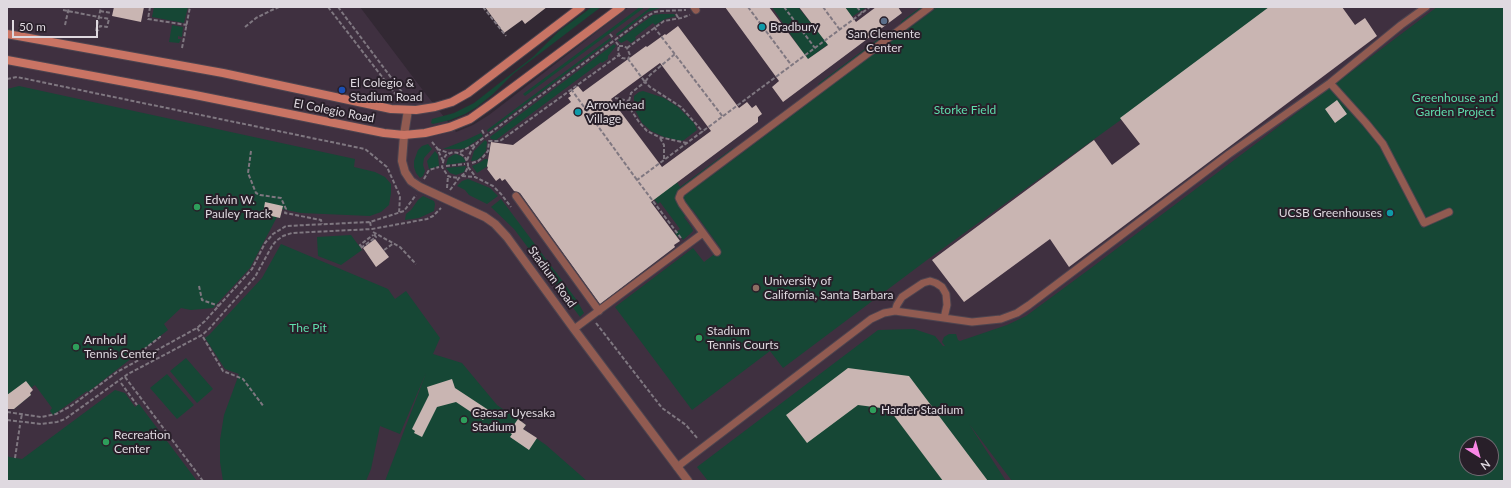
<!DOCTYPE html>
<html>
<head>
<meta charset="utf-8">
<style>
	body { margin:0 }
	#map { position:relative; width:1511px; height:488px; overflow:hidden; background:#322833; font-family:Lato,sans-serif }
	canvas { display:block }
	.frame { position:absolute; inset:0; border:8px solid #dfd9e0; pointer-events:none }
	.north { position:absolute; left:1459px; top:436px; width:40px; height:40px; box-sizing:border-box; background:#281f29; border:1px solid #716972; border-radius:50%; rotate:143deg; font-size:11px; font-weight:700; line-height:16px; text-align:center; color:#dfd9e0 }
	.north::after { content:''; display:block; margin:auto; width:14px; height:18px; background:#fa87e6; clip-path:polygon(50% 0,100% 100%,50% 72%,0 100%) }
	.scale { position:absolute; left:12px; top:20px; width:86px; height:18px; box-sizing:border-box; border:2px solid #dfd9e0; border-top:0; padding-left:5px; font-size:12px; line-height:14px; white-space:nowrap; color:#dfd9e0; -webkit-text-stroke:3px #281f29; paint-order:stroke }
</style>
</head>
<body>
<div id="map">
<canvas width="1511" height="488"></canvas>
<div class="frame"></div>
<div class="north">N</div>
<div class="scale">50 m</div>
</div>
<script>
const c = document.querySelector('canvas').getContext('2d');
c.lineJoin = 'round';
function fillPath(path, color) {
  c.fillStyle = color;
  c.fill(path, 'evenodd');
}
function toPath(rows) {
  const path = new Path2D();
  for (const r of rows) {
    path.moveTo(r[0], r[1]);
    for (let i = 2; i < r.length; i += 2) path.lineTo(r[i], r[i + 1]);
  }
  return path;
}
function trace(path, color, width, dash) {
  c.strokeStyle = color;
  c.lineWidth = width;
  c.lineCap = dash ? 'butt' : 'round';
  c.setLineDash(dash || []);
  c.stroke(path);
}
function drawText(font, color, halo, rows, align = 'center') {
  c.font = font + ' Lato,sans-serif';
  c.lineWidth = 4;
  c.setLineDash([]);
  c.textBaseline = 'middle';
  c.strokeStyle = halo;
  c.fillStyle = color;
  for (const [text, x, y, turn = 0] of rows) {
    c.save();
    c.translate(x, y);
    c.rotate((+turn || 0) * Math.PI / 180);
    c.textAlign = isNaN(turn) ? turn : align;
    if (halo) c.strokeText(text, 0, 0);
    c.fillText(text, 0, 0);
    c.restore();
  }
}
fillPath(toPath([
	[7,7,360,7,425,93,456,132,473,125,489,115,629,7,1504,7,1504,481,7,481],
	[1467,444,1491,444,1491,468,1467,468]
]), '#3f3040');
fillPath(toPath([
	[154,7,188,7,184,23,152,17],
	[592,7,601,7,513,74,493,94,477,107,465,114,450,120,433,124,431,123,432,119,454,113,474,103,534,56,559,31],
	[640,7,645,7,525,96,523,94],
	[651,7,669,8,660,8,648,12,617,36,616,34],
	[772,7,798,7,820,34,831,26,838,37,796,68,799,47],
	[845,7,867,7,850,18,849,13],
	[921,7,937,7,874,55,938,7,1277,7,927,260,783,368,770,351,692,410,615,307,693,248,704,262,721,249,692,209,692,210,684,217,692,228,693,231,690,234,683,240,680,236,678,237,675,233,680,229,660,202,658,204,642,184,677,182,680,187,733,148,738,155,697,187,823,92,818,84,885,34,899,26,902,21],
	[1437,7,1504,7,1504,481,1012,481,969,424,1006,481,708,481,697,467,878,330,914,329,935,336,943,346,945,346,942,342,944,337,949,334,956,334,958,340,960,341,1007,325,1026,316,1091,268],
	[1467,444,1491,444,1491,468,1467,468],
	[661,14,674,14,676,16,665,19,655,25,653,23,635,37,636,39,631,43,627,40,621,43,618,40,649,18,653,15],
	[172,25,183,27,182,37,178,36,178,39,181,39,179,43,169,42],
	[610,38,611,40,488,132,487,130],
	[614,44,616,46,608,56,608,59,602,63,601,62,496,140,491,139,490,137],
	[19,86,355,159,354,167,375,172,385,177,391,184,391,193,389,205,381,212,370,216,301,213,282,209,280,218,277,217,250,268,213,308,191,310,181,308,164,324,168,330,88,392,87,391,53,415,50,411,52,408,35,385,31,388,30,393,31,395,14,409,7,409,7,89],
	[643,91,664,98,678,107,694,123,697,130,684,140,681,141,664,137,651,131,642,123,634,108,634,96,639,92],
	[481,133,483,136,466,148,461,149,443,149,466,140],
	[485,140,487,142,486,151,482,156,477,160,471,161,474,151],
	[428,144,432,149,424,158,423,165,425,171,423,176,420,178,416,173,414,167,414,161,418,150,422,146],
	[435,151,438,155,439,166,429,169,427,161],
	[456,154,463,157,466,162,446,165,448,158,453,155],
	[485,159,487,159,491,164,477,173,472,166,479,163],
	[466,166,464,172,456,175,450,173,446,168],
	[468,179,490,188,498,196,487,204,469,195,465,190,457,186,462,181],
	[423,196,434,201,435,204,434,211,419,218,405,220,406,214,411,210,418,200],
	[501,199,576,299,584,313,580,317,514,229,491,207],
	[351,235,362,250,341,265,318,256,317,237],
	[281,244,388,289,395,299,406,291,440,338,433,354,462,363,497,405,526,425,523,429,546,445,587,481,385,481,426,373,400,434,380,426,371,469,366,481,223,481,220,462,220,440,224,415,239,374,225,369,205,338,209,335,262,278],
	[186,358,213,389,197,403,170,371],
	[167,374,194,405,177,419,150,388],
	[115,390,125,393,135,407,139,404,197,481,7,481,7,455,9,457,22,459]
]), '#164735');
fillPath(toPath([
	[114,7,144,7,141,22,112,16],
	[485,7,547,7,525,24,522,20,504,33],
	[725,7,769,7,808,59,828,45,799,7,845,7,856,22,876,7,898,7,902,13,783,102,772,87,779,81],
	[1269,7,1342,7,1355,25,1365,18,1377,36,1069,267,1050,239,964,302,932,260,1094,140,1112,165,1140,144,1120,118],
	[678,26,739,108,747,102,752,108,756,105,762,114,758,117,758,122,651,202,680,241,674,245,675,247,600,304,520,193,514,191,505,179,502,181,500,178,496,181,487,169,488,168,487,166,491,142,513,145,571,102,568,98,571,96,569,93,578,86,583,92,646,46,647,47,665,34,666,35],
	[660,63,711,131,662,167,611,99],
	[1337,100,1347,114,1335,123,1325,109],
	[265,202,283,206,280,218,263,214],
	[375,239,389,257,376,267,363,248],
	[848,368,909,376,988,481,943,481,889,409,858,405,807,443,786,415],
	[452,379,455,388,490,411,483,420,456,402,437,407,422,437,414,433,415,431,412,429,429,395,427,387],
	[26,381,33,390,30,393,31,395,14,409,7,409,7,395],
	[518,419,526,425,523,429,537,438,529,450,510,437,512,434,509,432]
]), '#c9b5b2');
const service = toPath([
	[694,7,696,10],
	[1330,83,1366,123,1383,144,1424,223,1449,212],
	[516,196,599,311],
	[717,252,682,204,679,198,681,193,930,7],
	[895,311,897,305,902,297,923,283,930,281,936,283,942,287,946,294,947,305,944,318],
	[574,329,703,233],
	[677,467,871,319,884,313,895,311,972,322,1001,319,1017,313,1029,305,1229,154,1330,83,1401,25,1426,7]
]);
const tertiary = toPath([
	[408,110,404,135,402,161,405,172,411,181,420,187,485,217,495,224,507,237,574,329,688,481]
]);
const secondary = toPath([
	[7,34,223,73,391,109,416,110,435,107,452,102,468,93,581,7],
	[7,60,195,95,384,133,404,135,425,133,450,127,470,119,491,104,621,7]
]);
trace(service, '#4e444f', 9);
trace(tertiary, '#4e444f', 10);
trace(secondary, '#4e444f', 10);
trace(toPath([
	[150,7,148,19,187,25],
	[328,7,400,100],
	[338,7,408,100],
	[483,7,506,36],
	[671,7,671,8],
	[748,7,792,66],
	[784,7,815,48],
	[823,7,840,30],
	[857,7,862,13],
	[63,10,109,19,107,27,100,26,98,31],
	[100,11,111,13],
	[676,14,679,19],
	[65,25,69,7],
	[245,27,256,18,272,10,279,7],
	[654,27,723,117],
	[96,31,101,7],
	[610,34,613,38],
	[616,42,619,46,618,51,619,55,622,58,628,59,645,82,650,75,675,54],
	[619,46,624,46,627,48,630,55,628,59],
	[182,48,190,7],
	[627,48,664,21,681,18,690,15],
	[7,79,17,77,365,149,387,167,400,196,399,214],
	[571,89,637,180],
	[615,98,629,101],
	[482,130,484,134],
	[660,138,664,145,664,160],
	[432,142,437,148,443,161],
	[687,143,659,137,647,131,639,122,631,110,629,101,631,93,645,82,650,87,681,107,703,132],
	[437,149,449,153],
	[251,151,248,173,256,193,260,195,281,198,286,209,285,213,321,220,322,224],
	[460,152,477,143],
	[467,160,471,151,478,142,647,16,655,12,662,11,686,10],
	[472,163,478,161,483,157,488,151,489,141,500,141,619,55],
	[446,166,465,164],
	[468,167,475,176],
	[462,176,475,177,493,186,501,194,511,207],
	[424,179,429,170,439,167],
	[447,188,448,176],
	[450,190,459,178,465,173,468,167,468,164,465,157,459,153,453,152,446,155,444,158,442,167,448,176,451,177,459,178],
	[370,222,371,227],
	[373,232,400,247,416,264],
	[681,238,637,180,870,7],
	[362,247,360,245,373,235],
	[361,248,376,237,373,233],
	[384,250,394,243],
	[199,286,202,300,219,306],
	[596,323,662,408,686,425,698,439],
	[197,328,200,332],
	[203,337,223,371,243,379,264,407],
	[141,358,138,354,160,337,160,336],
	[125,377,203,481],
	[121,383,137,405],
	[7,412,41,417,56,414,71,406,117,372,197,328,205,321,252,269,265,243,273,234,286,226,370,222,404,211,416,195],
	[21,419,22,414],
	[7,420,41,424,57,422,65,419,128,374,202,335,209,329,255,277,272,246,276,241,283,236,292,233,372,229,427,219,433,216,441,208],
	[15,458,20,425]
]), '#7f7780', 2, [4, 2]);
trace(service, '#915b51', 7);
trace(tertiary, '#915b51', 8);
trace(secondary, '#c97464', 8);
for (const [x, y, r, color] of [
	[884,21,4,"#5c6f8a"],
	[762,27,4,"#0f9aa8"],
	[342,90,4,"#1a4fb4"],
	[578,112,4,"#0f9aa8"],
	[197,207,4,"#2e9e5b"],
	[1390,213,4,"#0f9aa8"],
	[756,288,4,"#8d6e63"],
	[699,338,4,"#2e9e5b"],
	[76,347,4,"#2e9e5b"],
	[873,410,4,"#2e9e5b"],
	[464,420,4,"#2e9e5b"],
	[106,442,4,"#2e9e5b"]
]) {
  const dot = new Path2D();
  dot.arc(x, y, r, 0, 2 * Math.PI);
  c.fillStyle = color;
  c.fill(dot);
  trace(dot, '#281f29', 1.5);
}
drawText('12px', '#dfd9e0', '#281f29', [
	["Bradbury",770,27],
	["San Clemente",884,34,"center"],
	["Center",884,48,"center"],
	["El Colegio &",350,83],
	["Stadium Road",350,97],
	["Arrowhead",586,105],
	["Village",586,119],
	["Edwin W.",205,200],
	["Pauley Track",205,214],
	["UCSB Greenhouses",1382,213,"right"],
	["University of",764,281],
	["California, Santa Barbara",764,295],
	["Stadium",707,331],
	["Tennis Courts",707,345],
	["Arnhold",84,340],
	["Tennis Center",84,354],
	["Harder Stadium",881,410],
	["Caesar Uyesaka",472,413],
	["Stadium",472,427],
	["Recreation",114,435],
	["Center",114,449]
], 'left');
drawText('12px', '#5fdead', '#281f29', [
	["Greenhouse and",1455,98],
	["Garden Project",1455,112],
	["Storke Field",965,110],
	["The Pit",308,328]
]);
drawText('12px', '#dfd9e0', '#281f29', [
	["El Colegio Road",334,111,11],
	["Stadium Road",552,277,54]
]);
</script>
</body>
</html>
